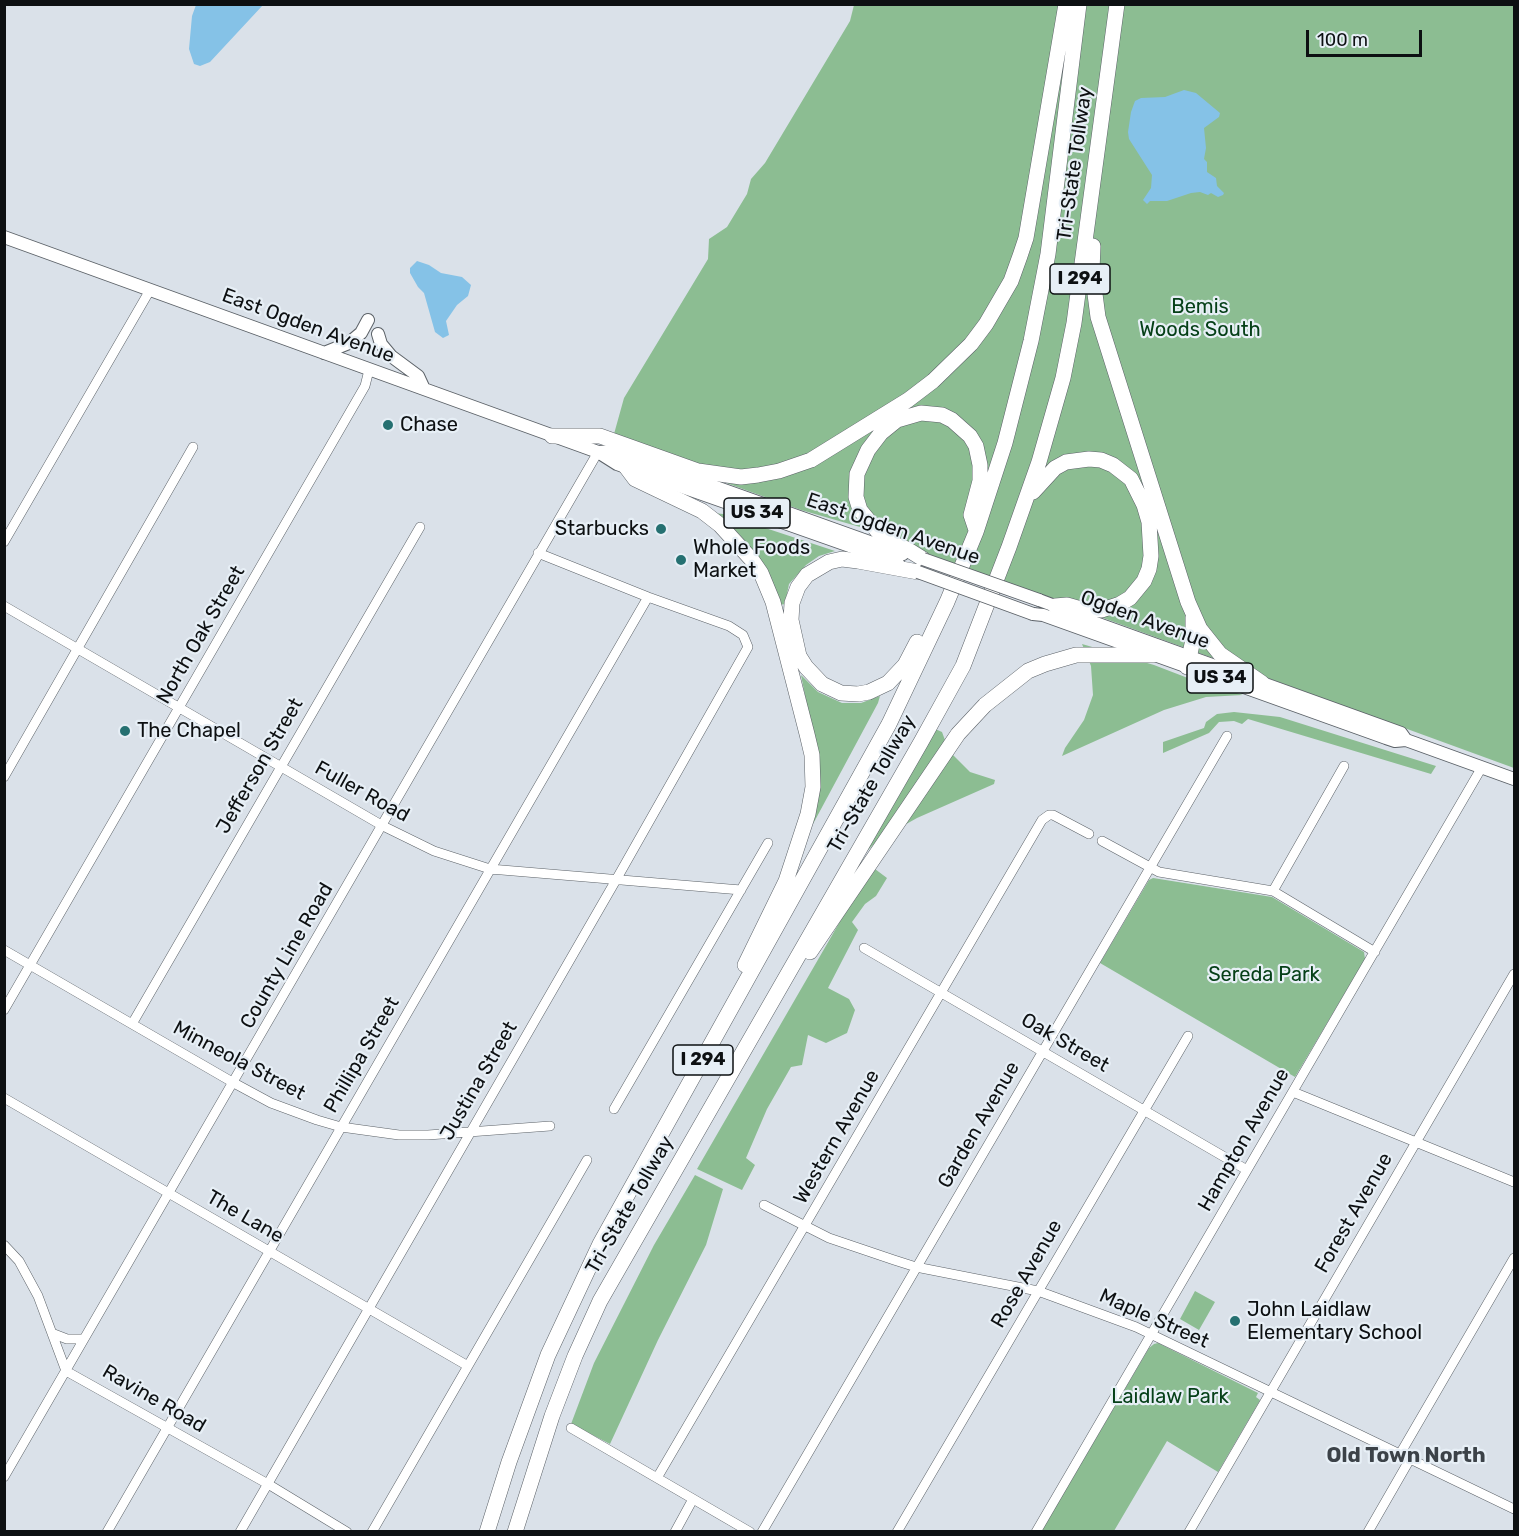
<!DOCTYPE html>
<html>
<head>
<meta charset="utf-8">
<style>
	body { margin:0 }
	#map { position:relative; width:1519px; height:1536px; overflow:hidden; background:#dae1e9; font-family:Rubik,sans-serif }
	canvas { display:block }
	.frame { position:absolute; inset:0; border:6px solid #0d1012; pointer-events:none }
	.scale { position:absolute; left:1306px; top:30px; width:116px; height:27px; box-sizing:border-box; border:3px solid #0d1012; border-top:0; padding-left:8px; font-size:18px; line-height:21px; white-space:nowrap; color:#0d1012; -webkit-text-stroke:4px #e7eff6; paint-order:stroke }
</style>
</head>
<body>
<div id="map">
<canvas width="1519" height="1536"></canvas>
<div class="frame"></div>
<div class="scale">100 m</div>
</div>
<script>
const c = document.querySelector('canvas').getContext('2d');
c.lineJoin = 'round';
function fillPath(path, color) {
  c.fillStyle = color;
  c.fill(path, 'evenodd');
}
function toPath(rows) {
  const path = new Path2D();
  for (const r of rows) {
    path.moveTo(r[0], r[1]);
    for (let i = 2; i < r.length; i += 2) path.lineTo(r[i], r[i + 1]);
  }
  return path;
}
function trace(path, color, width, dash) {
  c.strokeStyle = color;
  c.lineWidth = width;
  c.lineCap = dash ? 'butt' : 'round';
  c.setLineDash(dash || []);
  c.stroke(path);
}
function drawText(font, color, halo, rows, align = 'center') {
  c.font = font + ' Rubik,sans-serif';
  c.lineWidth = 4.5;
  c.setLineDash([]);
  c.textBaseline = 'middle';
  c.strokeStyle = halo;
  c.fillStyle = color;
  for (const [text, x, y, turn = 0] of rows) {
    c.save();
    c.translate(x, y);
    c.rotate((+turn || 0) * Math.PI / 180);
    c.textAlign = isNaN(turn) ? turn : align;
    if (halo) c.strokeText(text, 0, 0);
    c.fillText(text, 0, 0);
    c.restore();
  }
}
fillPath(toPath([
	[854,5,1514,5,1514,768,906,546,860,527,801,510,729,484,614,434,624,398,708,259,709,239,727,227,747,194,751,179,765,163,850,21],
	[713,513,723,514,835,551,819,556,806,565,789,584,785,604,780,605,761,561,739,534],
	[1082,644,1154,665,1193,680,1243,695,1206,697,1164,710,1062,756,1065,748,1084,720,1093,695,1091,666],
	[801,675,818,692,842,703,861,703,880,696,878,703,813,824,817,804,813,736],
	[1234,712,1280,717,1436,766,1431,774,1248,719,1242,724,1234,721,1219,722,1209,733,1163,753,1163,742,1204,728,1206,722,1217,714],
	[933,728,942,732,949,751,970,772,995,780,994,784,917,818,878,840,855,863],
	[875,869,887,878,876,896,865,904,852,922,858,930,828,988,849,999,855,1010,847,1033,826,1043,808,1035,802,1065,791,1067,767,1109,746,1158,755,1165,742,1190,697,1169,864,880],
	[1153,878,1272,897,1364,952,1365,959,1295,1077,1100,963,1149,880],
	[695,1175,723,1189,706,1245,658,1340,610,1444,571,1424,594,1363,654,1245],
	[1195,1291,1215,1302,1199,1330,1180,1319],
	[1158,1343,1258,1393,1256,1397,1260,1400,1259,1402,1218,1472,1167,1441,1114,1531,1041,1532,1149,1348,1154,1344]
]), '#8cbd92');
fillPath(toPath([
	[196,5,196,4,263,5,210,62,200,66,194,64,189,49,192,16],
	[1184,90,1196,93,1220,113,1219,117,1204,128,1206,148,1204,159,1207,162,1207,172,1216,178,1217,186,1224,193,1223,195,1218,197,1211,193,1208,195,1200,192,1191,193,1167,201,1150,201,1147,204,1143,200,1151,188,1152,175,1129,139,1128,132,1131,112,1135,101,1141,98,1165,97],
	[417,261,429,265,441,273,462,277,471,285,468,296,457,305,446,321,449,335,443,338,435,332,424,293,418,287,410,273,410,268]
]), '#85c2e7');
const minor = toPath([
	[4,542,150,290],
	[4,606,383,826,434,851,490,869,741,890],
	[4,777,193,447],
	[1102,841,1159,872,1273,891,1375,952],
	[1273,891,1344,766],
	[864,948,1247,1170],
	[4,950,234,1083,271,1103,317,1120,341,1127,399,1135,428,1135,550,1126],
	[4,1010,365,386,369,370],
	[132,1024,420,527],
	[1293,1092,1514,1182],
	[4,1098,468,1366],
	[614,1109,768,843],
	[764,1205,829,1238,894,1260,916,1267,1038,1291,1136,1327,1514,1509],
	[4,1245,19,1261,38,1296,66,1371,268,1484,347,1532],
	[54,1334,67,1339,84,1339],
	[571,1428,750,1532],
	[1400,1454,1514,1258],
	[4,1477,598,452],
	[657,1478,1042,820,1049,815,1053,815,1089,834],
	[107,1532,648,597],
	[240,1532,616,880,748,647,743,635,729,626,648,597,538,553],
	[372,1532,587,1160],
	[675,1532,693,1499],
	[762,1532,1227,736],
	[897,1532,1188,1036],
	[1036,1532,1482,767],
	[1189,1532,1514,974],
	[1368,1532,1410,1459]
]);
const major = toPath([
	[4,237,598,452,617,464,898,563],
	[378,334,381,344,391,356,418,376,424,389],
	[324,353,349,343,361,333,368,320],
	[598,452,615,451,903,554],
	[1039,600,1055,606,1065,612,1401,733,1406,740],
	[1033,614,1043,615,1386,738,1395,741,1406,740,1514,779]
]);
const highway = toPath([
	[1093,246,1092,271,1098,317,1188,602,1200,629,1220,654,1262,683],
	[552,436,600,436,698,471,741,477,758,475,779,471,811,460,908,400,933,381,971,344,986,324,1011,281,1020,256,1026,238,1033,197,1066,4],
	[626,467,635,479,702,511,720,525,752,560,761,573,773,602,807,734,812,755,813,787,808,814,786,881,745,965],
	[1033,492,1055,468,1066,462,1089,459,1101,460,1113,465,1131,479,1144,505,1149,522,1151,556,1149,569,1144,581,1130,598,1120,604,1102,610,1081,609,1067,605,1055,606],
	[923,559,907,549,894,544,879,533,860,510,856,497,857,474,868,450,881,433,897,420,921,413,942,415,952,420,970,436,976,446,980,465,980,481,971,515,976,530],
	[917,642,905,665,888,683,869,692,858,694,841,693,822,684,806,667,799,656,791,620,792,603,798,587,807,575,829,562,842,559,858,561,918,572],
	[1187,667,1193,640,1193,617],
	[810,952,958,734,985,705,1028,671,1045,664,1076,655,1154,655],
	[487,1532,509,1462,548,1355,600,1244,889,724,947,602,976,532,1005,443,1031,341,1048,254,1079,4],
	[515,1532,552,1416,575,1356,600,1301,921,742,963,666,1009,547,1039,462,1063,378,1074,323,1117,4]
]);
trace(minor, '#5c6268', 10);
trace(major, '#5c6268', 14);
trace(highway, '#5c6268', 16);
trace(minor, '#fff', 9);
trace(major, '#fff', 12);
trace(highway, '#fff', 15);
const majorBridge = toPath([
	[923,559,1039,600],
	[918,572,1033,614]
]);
trace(majorBridge, '#5c6268', 14, []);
trace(majorBridge, '#fff', 12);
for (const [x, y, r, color] of [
	[388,425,6,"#257071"],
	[661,529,6,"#257071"],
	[681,560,6,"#257071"],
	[125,731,6,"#257071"],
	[1235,1321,6,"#257071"]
]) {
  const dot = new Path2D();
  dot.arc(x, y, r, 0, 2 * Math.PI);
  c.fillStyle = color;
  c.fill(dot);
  trace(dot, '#e7eff6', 2);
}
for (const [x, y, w] of [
	[1080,279,60],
	[757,513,66],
	[1220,678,66],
	[703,1060,60]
]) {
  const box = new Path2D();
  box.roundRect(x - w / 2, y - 15, w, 30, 4.5);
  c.fillStyle = '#e7eff6';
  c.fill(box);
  trace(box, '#0d1012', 1.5);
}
drawText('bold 18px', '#0d1012', null, [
	["I 294",1080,279],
	["US 34",757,513],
	["US 34",1220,678],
	["I 294",703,1060]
]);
drawText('20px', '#0d1012', '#e7eff6', [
	["Tri-State Tollway",1075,164,-82],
	["East Ogden Avenue",308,326,20],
	["East Ogden Avenue",893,529,19],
	["Ogden Avenue",1145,620,20],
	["North Oak Street",201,635,-60],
	["Jefferson Street",260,766,-60],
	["Tri-State Tollway",872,784,-60],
	["Fuller Road",362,792,29],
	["County Line Road",287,956,-60],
	["Oak Street",1065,1043,30],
	["Phillipa Street",362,1055,-60],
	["Minneola Street",239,1061,28],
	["Justina Street",479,1081,-60],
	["Garden Avenue",979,1125,-60],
	["Western Avenue",837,1137,-60],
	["Hampton Avenue",1244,1140,-60],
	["Tri-State Tollway",630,1205,-60],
	["Forest Avenue",1354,1213,-60],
	["The Lane",245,1217,30],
	["Rose Avenue",1027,1274,-60],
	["Maple Street",1154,1319,24],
	["Ravine Road",154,1399,30]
]);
drawText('20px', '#064018', '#e7eff6', [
	["Bemis",1200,307],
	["Woods South",1200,330],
	["Sereda Park",1264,975],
	["Laidlaw Park",1170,1397]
]);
drawText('20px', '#0d1012', '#e7eff6', [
	["Chase",400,425],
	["Starbucks",649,529,"right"],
	["Whole Foods",693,548],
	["Market",693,571],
	["The Chapel",137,731],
	["John Laidlaw",1247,1310],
	["Elementary School",1247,1333]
], 'left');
drawText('bold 21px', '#3c4248', '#e7eff6', [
	["Old Town North",1406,1456]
]);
</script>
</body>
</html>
